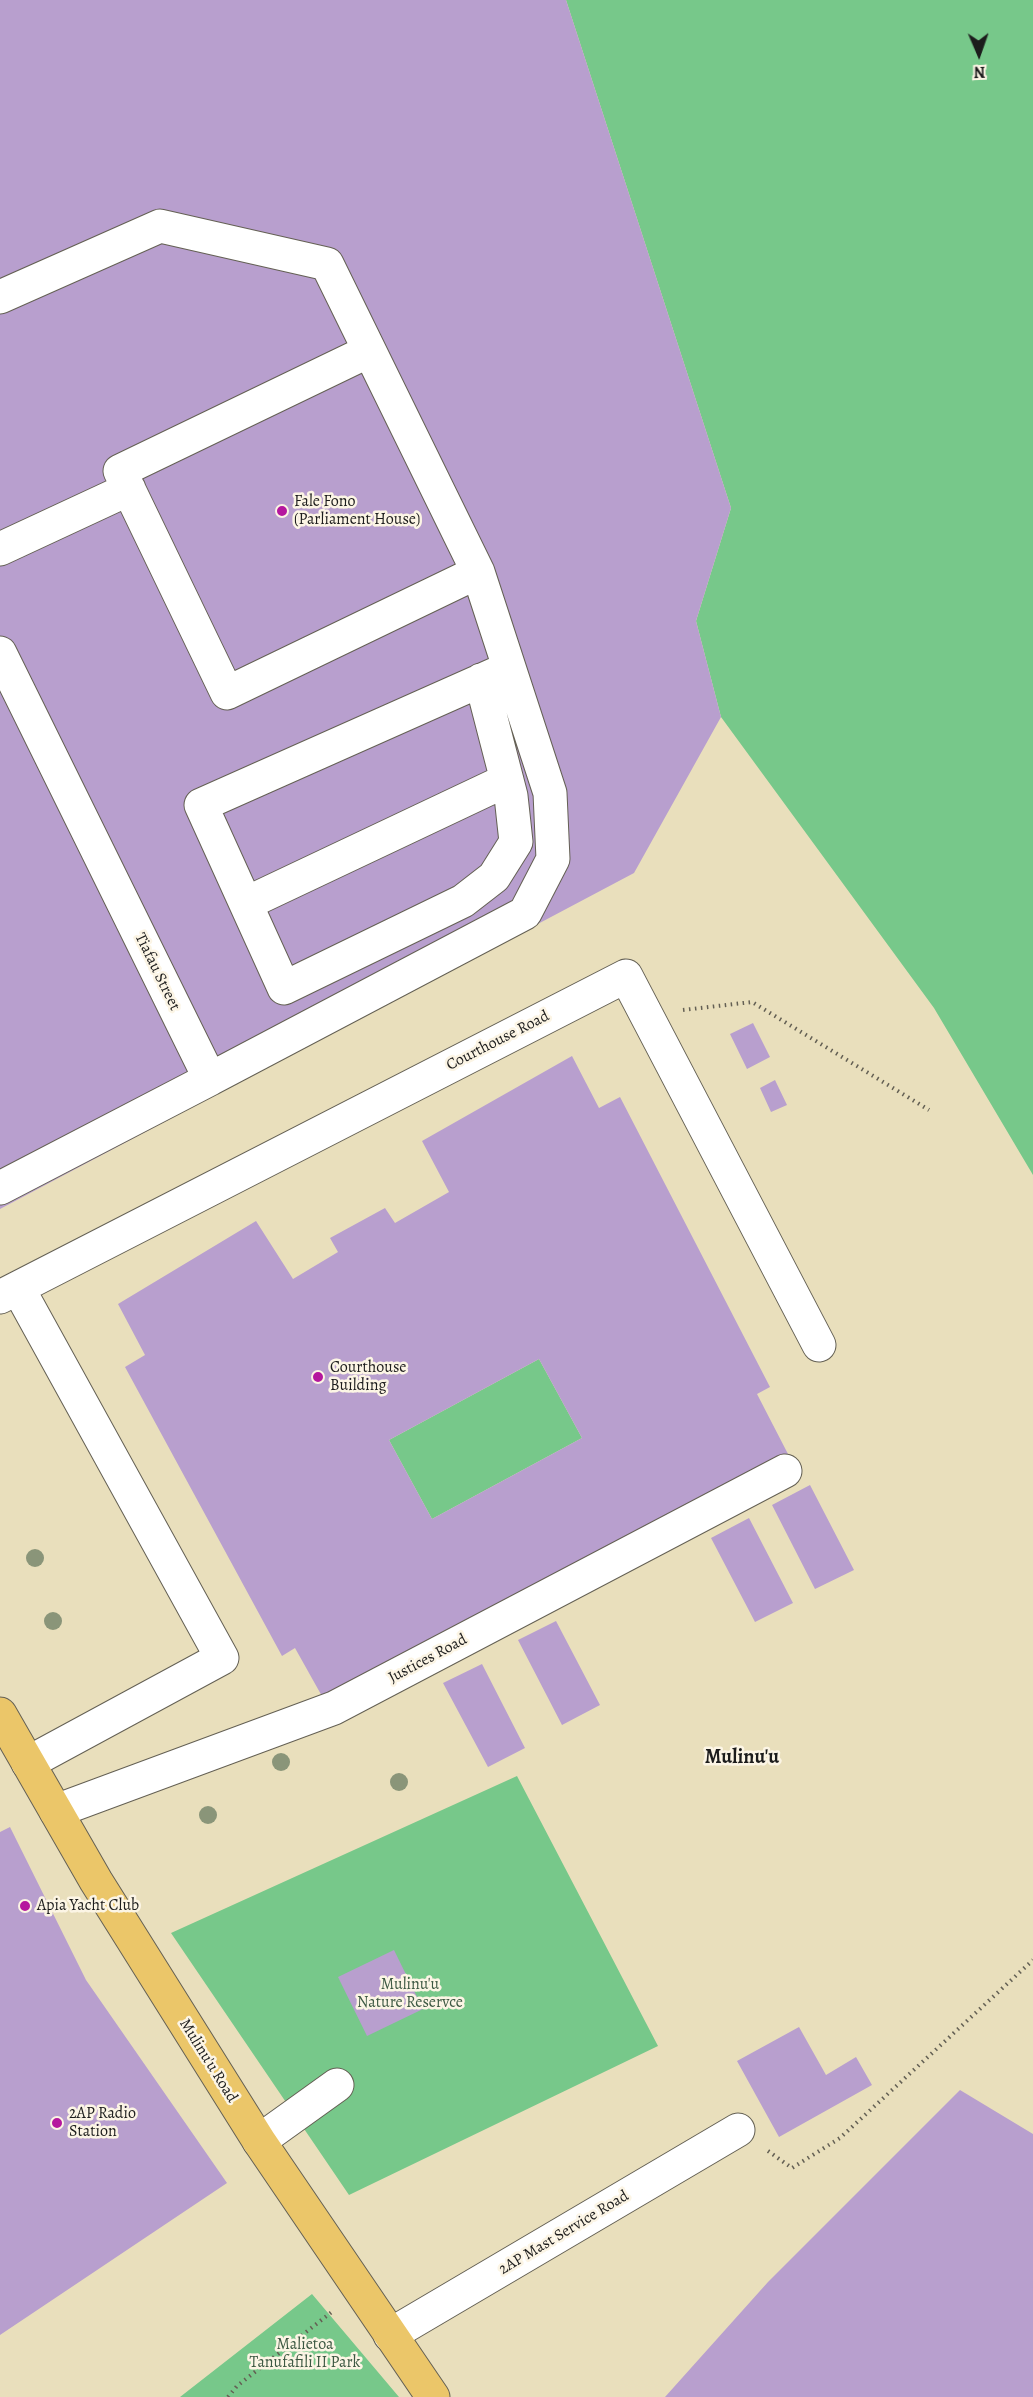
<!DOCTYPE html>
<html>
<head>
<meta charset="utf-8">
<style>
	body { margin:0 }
	#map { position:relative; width:1033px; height:2397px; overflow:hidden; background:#e9dfbc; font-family:Alegreya,serif }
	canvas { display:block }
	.north { position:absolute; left:949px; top:24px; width:60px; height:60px; -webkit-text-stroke:4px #fcf5e5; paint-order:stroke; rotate:178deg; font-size:16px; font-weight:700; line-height:24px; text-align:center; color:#1c1c1c }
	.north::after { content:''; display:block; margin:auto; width:21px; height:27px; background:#1c1c1c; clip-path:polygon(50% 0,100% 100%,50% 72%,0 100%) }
</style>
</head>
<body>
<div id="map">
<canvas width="1033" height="2397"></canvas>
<div class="north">N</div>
</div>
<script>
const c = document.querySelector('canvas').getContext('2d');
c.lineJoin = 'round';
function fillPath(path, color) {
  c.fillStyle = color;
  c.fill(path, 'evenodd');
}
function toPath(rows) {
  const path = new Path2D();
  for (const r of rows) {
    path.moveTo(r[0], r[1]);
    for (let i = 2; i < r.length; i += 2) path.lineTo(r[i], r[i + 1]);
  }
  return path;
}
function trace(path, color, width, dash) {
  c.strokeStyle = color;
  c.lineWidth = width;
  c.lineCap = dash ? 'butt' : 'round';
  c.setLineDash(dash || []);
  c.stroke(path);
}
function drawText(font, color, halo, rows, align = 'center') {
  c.font = font + ' Alegreya,serif';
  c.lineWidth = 5;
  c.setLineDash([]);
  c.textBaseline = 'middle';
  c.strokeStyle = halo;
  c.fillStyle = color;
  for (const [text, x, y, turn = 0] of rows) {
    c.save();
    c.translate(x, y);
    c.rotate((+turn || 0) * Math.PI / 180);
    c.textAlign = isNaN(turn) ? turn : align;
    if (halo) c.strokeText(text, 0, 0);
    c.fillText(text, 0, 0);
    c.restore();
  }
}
fillPath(toPath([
	[566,0,1033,0,1033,1175,934,1008,721,717,696,621,731,508],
	[539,1359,582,1438,432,1519,389,1440],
	[517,1776,658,2046,349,2195,171,1933],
	[312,2294,399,2397,180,2397]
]), '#77c88a');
fillPath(toPath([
	[0,0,566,0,731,508,696,621,721,717,634,873,0,1209],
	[753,1023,770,1057,747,1069,730,1034],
	[572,1056,599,1108,620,1097,770,1387,757,1394,788,1454,323,1698,295,1648,282,1656,125,1367,145,1355,118,1304,256,1221,293,1279,338,1252,330,1238,385,1208,395,1223,449,1192,422,1141],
	[539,1359,582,1438,432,1519,389,1440],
	[775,1080,787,1105,771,1112,760,1088],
	[810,1485,854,1570,815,1589,772,1505],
	[749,1518,793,1603,755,1622,711,1538],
	[556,1621,600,1705,562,1725,518,1640],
	[482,1664,525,1748,488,1767,443,1683],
	[10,1827,86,1980,227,2183,0,2335,0,1832],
	[394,1950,423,2009,367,2036,338,1977],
	[799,2027,826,2075,856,2057,872,2085,779,2137,737,2061],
	[960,2090,1033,2134,1033,2397,665,2397,768,2282]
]), '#b89fce');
const minor = toPath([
	[0,297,160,226,327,264,478,572,550,793,553,859,525,913,210,1079],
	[369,351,120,471,227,693,478,572],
	[0,549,129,489],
	[0,653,210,1079,0,1188],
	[481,680,511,796,516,842,494,877,463,901,284,988,201,805,509,668],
	[247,903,507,780],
	[18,1288,222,1658,28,1763],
	[0,1297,626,976,819,1345],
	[56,1811,334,1708,785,1471],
	[259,2141,337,2085],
	[390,2335,738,2130]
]);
const major = toPath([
	[0,1714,96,1881,259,2141,433,2397]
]);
trace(minor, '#646054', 35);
trace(major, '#646054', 35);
trace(toPath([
	[683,1010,752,1002,929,1110],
	[768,2151,792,2168,840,2138,1033,1960],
	[228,2397,237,2386,333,2311]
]), '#646054', 4, [1.5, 4.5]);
trace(minor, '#fff', 33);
trace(major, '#ebc669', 33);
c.fillStyle = '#8a9579';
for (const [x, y] of [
	[35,1558],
	[53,1621],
	[281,1762],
	[399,1782],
	[208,1815]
]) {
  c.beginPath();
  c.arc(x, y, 9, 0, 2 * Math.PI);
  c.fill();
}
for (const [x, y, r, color] of [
	[282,511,6,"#b5179e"],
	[318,1377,6,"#b5179e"],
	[25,1906,6,"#b5179e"],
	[57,2123,6,"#b5179e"]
]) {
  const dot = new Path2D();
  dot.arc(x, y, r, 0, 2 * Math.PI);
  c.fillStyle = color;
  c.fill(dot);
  trace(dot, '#fcf5e5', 2);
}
drawText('16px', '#1c1c1c', '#fcf5e5', [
	["Fale Fono",294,502],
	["(Parliament House)",294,520],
	["Courthouse",330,1368],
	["Building",330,1386],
	["Apia Yacht Club",37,1906],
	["2AP Radio",69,2114],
	["Station",69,2132]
], 'left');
drawText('16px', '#1c1c1c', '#fcf5e5', [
	["Tiafau Street",157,972,64],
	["Courthouse Road",498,1041,-27],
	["Justices Road",428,1659,-28],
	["Mulinu'u Road",208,2061,58],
	["2AP Mast Service Road",564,2233,-31]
]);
drawText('16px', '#3c5842', '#fcf5e5', [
	["Mulinu'u",410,1985],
	["Nature Reservce",410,2003],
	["Malietoa",305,2345],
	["Tanufafili II Park",305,2363]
]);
drawText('bold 20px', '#1c1c1c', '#fcf5e5', [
	["Mulinu'u",742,1758]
]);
</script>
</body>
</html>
